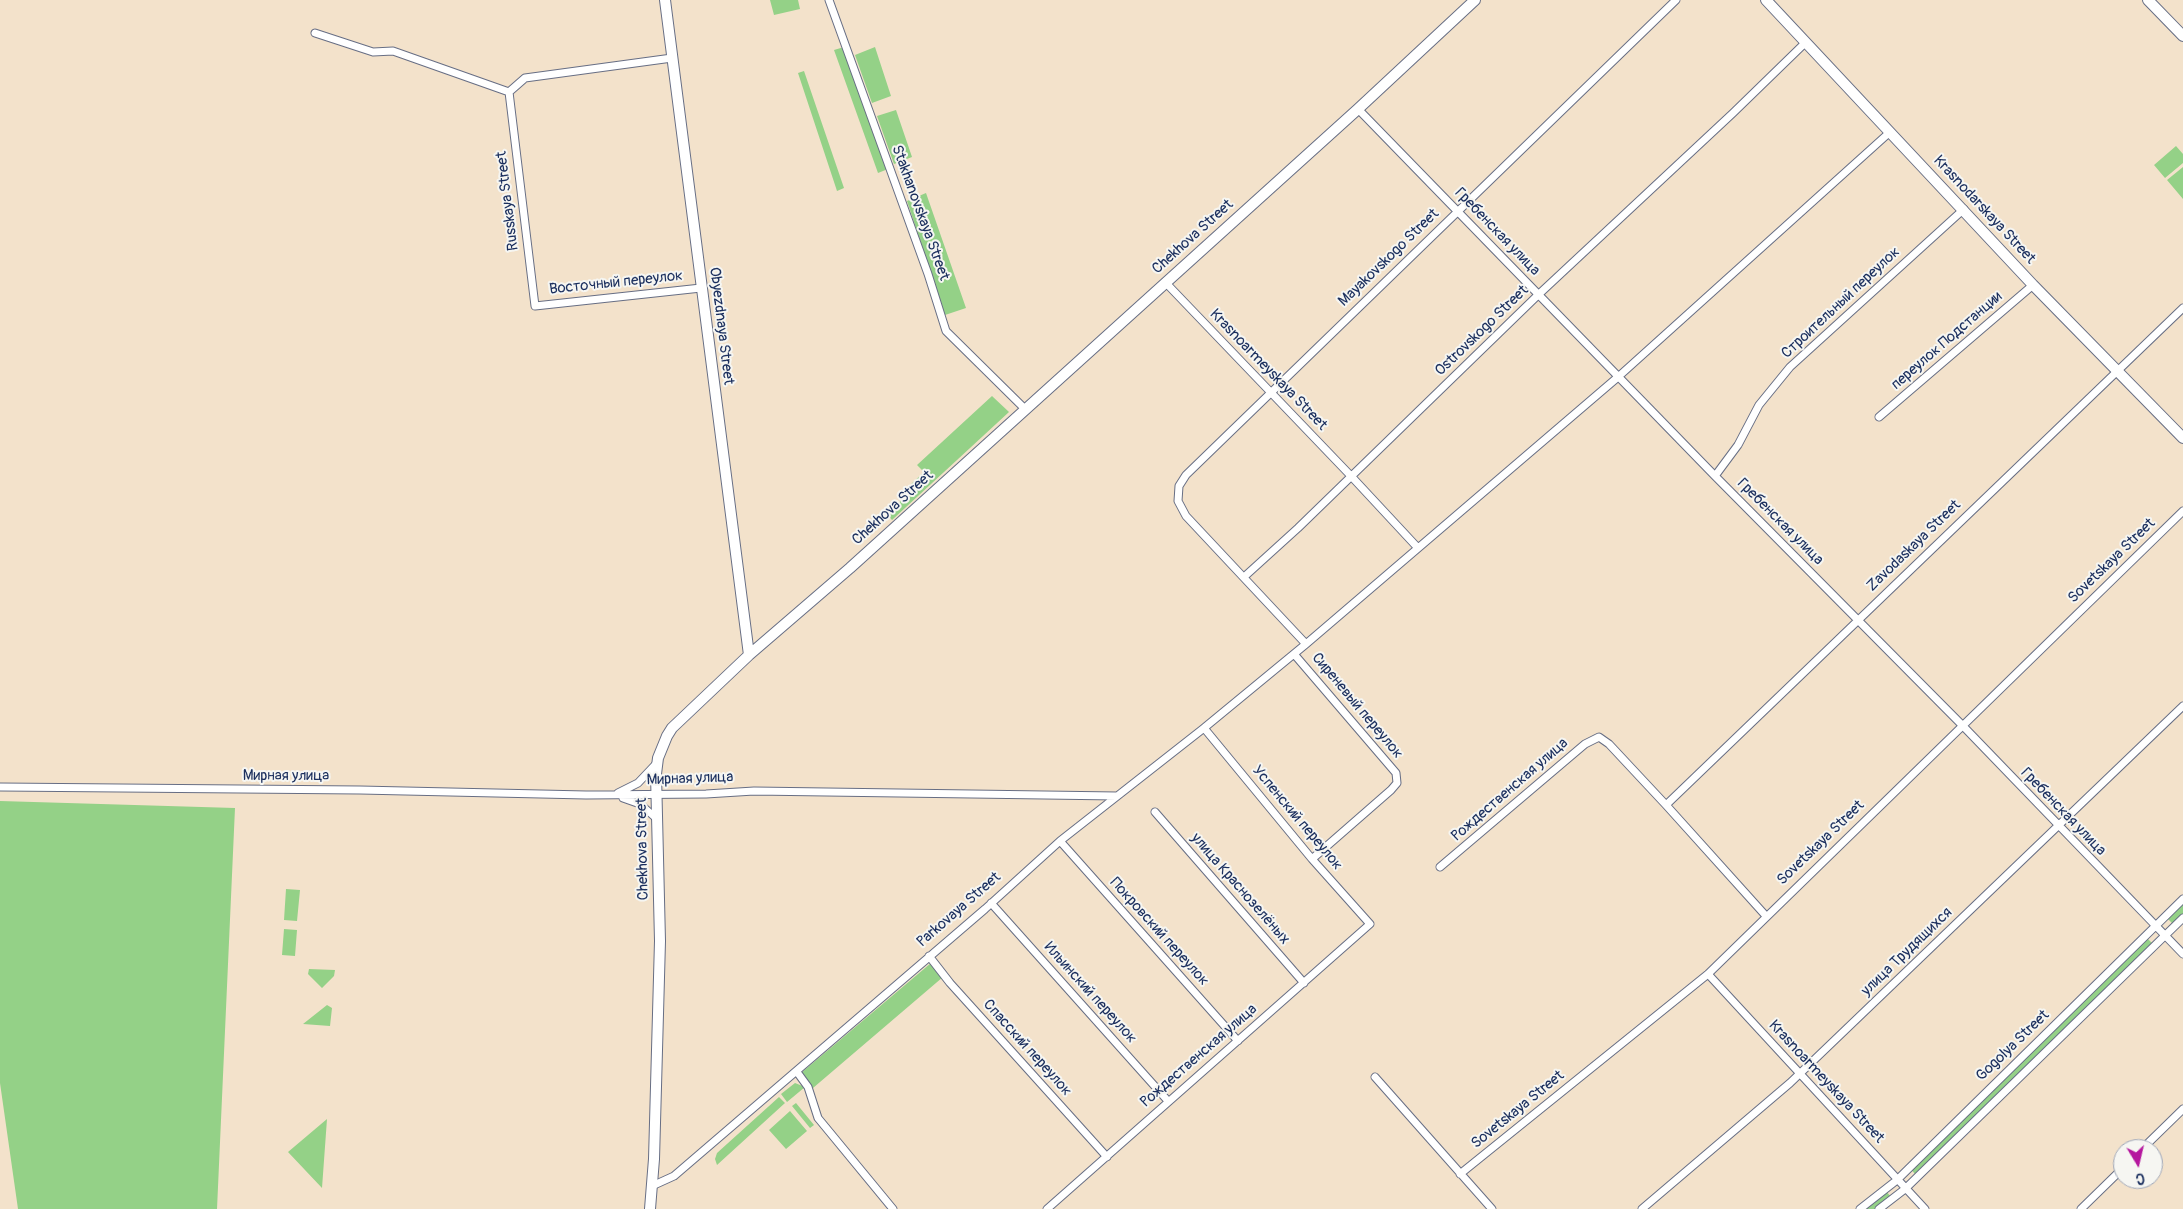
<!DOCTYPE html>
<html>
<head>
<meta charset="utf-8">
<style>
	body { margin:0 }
	#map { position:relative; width:2183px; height:1209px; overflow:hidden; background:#f3e2cb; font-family:Pangolin,sans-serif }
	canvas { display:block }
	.north { position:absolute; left:2113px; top:1139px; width:50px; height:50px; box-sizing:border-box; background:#f6f6f2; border:1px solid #9ea6b7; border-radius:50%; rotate:171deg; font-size:14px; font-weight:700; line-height:20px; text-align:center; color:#1b2f5e }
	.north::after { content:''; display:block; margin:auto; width:18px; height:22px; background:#b5179e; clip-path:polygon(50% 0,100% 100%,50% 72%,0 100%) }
</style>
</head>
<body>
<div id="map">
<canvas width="2183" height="1209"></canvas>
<div class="north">С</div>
</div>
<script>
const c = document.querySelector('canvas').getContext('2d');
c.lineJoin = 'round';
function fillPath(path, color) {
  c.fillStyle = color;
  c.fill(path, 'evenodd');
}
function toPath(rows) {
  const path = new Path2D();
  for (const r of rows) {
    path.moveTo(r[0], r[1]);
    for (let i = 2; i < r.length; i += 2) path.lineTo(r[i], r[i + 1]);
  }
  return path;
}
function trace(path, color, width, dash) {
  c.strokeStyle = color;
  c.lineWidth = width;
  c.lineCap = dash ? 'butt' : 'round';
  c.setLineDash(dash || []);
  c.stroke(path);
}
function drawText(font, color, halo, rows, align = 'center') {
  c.font = font + ' Pangolin,sans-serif';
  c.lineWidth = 4;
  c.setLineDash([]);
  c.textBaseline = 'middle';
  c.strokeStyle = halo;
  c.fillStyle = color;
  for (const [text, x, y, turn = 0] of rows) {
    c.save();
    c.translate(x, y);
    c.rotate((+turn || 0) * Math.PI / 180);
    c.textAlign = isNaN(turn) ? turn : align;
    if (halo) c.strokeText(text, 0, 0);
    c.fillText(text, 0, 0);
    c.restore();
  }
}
fillPath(toPath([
	[770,0,798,0,800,9,774,15],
	[844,47,888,169,878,173,834,50],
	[875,47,891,96,872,103,855,55],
	[804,71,844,188,837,191,798,73],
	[896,110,912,157,894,164,877,116],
	[2176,146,2183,154,2183,163,2165,178,2154,165],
	[2183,167,2183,199,2167,180],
	[926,193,966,308,945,315,907,201],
	[992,396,1009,412,892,520,887,514,911,491,908,487,924,472,917,465],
	[0,801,235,808,217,1209,18,1209,0,1083],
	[286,889,300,890,297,921,284,920],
	[2183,904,2183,914,2173,924,2168,919],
	[284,929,297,930,295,956,282,955],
	[2147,938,2153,944,1915,1174,1910,1168],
	[931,963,943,977,813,1088,801,1073],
	[309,969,335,970,334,976,322,988,308,974],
	[327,1005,332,1008,330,1026,303,1024],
	[795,1083,805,1087,787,1102,781,1094],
	[779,1097,785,1103,717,1165,715,1159,717,1153],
	[796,1103,814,1125,810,1128,792,1106],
	[790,1111,807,1131,786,1149,769,1130],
	[327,1119,322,1188,288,1152],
	[1886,1191,1891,1197,1876,1209,1863,1209]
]), '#94d187');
const street = toPath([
	[829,0,928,274,946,331,1025,409],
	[315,33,373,52,393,51,509,92,525,78,672,58],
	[509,92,535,306,701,288],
	[1358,109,1715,476,1963,726,2183,954],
	[1165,282,1351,476,1418,548],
	[1879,417,2033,285],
	[1715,476,1738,445,1759,405,1790,367,1964,209],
	[1244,577,1298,528,1538,295,1733,113,1805,43],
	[1306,644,1186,516,1178,501,1179,486,1186,475,1676,0],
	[1294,654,1396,773,1397,783,1391,790,1312,859],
	[0,787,360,790,586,795,706,794,754,791,1117,796],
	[618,793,638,783,656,764],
	[623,798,640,804,657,819],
	[1666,805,2183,308],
	[1155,812,1304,983],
	[1060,841,1238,1041],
	[1440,867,1585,744,1599,737,1609,744,1666,805,1766,916],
	[991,903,1168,1101],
	[929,956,950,983,1107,1157],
	[1708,974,1925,1209],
	[797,1072,808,1087,818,1118,893,1209],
	[1375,1077,1492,1209],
	[2142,1149,2183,1109],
	[1460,1174,1708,974,2183,511],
	[652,1186,674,1176,985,909,1060,841,1204,728,1306,644,1618,377,1890,132],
	[1047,1209,1370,924,1312,859,1204,728],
	[1642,1209,1790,1083,2183,706],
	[1860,1209,1897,1180,2183,899],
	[1879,1209,1905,1189,2183,918],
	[2081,1209,2123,1168]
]);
const secondary = toPath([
	[665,0,749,655],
	[1766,0,2033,285,2183,438],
	[2148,0,2183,36],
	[650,1209,654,1159,660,941,656,774,658,758,667,736,672,728,749,655,850,568,1358,109,1475,0]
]);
trace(street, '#676e84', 9);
trace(secondary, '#676e84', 12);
trace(street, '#fff', 7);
trace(secondary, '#fff', 10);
drawText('15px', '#1b2f5e', '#f6f6f2', [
	["Russkaya Street",508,201,-97],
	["Krasnodarskaya Street",1984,210,47],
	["Stakhanovskaya Street",920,213,70],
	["Гребенская улица",1497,232,46],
	["Chekhova Street",1193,237,-42],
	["Mayakovskogo Street",1389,258,-44],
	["Восточный переулок",616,283,-6],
	["Строительный переулок",1841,303,-43],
	["Obyezdnaya Street",721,326,83],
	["Ostrovskogo Street",1482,331,-44],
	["переулок Подстанции",1947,341,-41],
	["Krasnoarmeyskaya Street",1268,370,46],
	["Chekhova Street",893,508,-42],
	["Гребенская улица",1780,522,45],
	["Zavodaskaya Street",1914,546,-44],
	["Sovetskaya Street",2112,561,-44],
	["Сиреневый переулок",1357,706,50],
	["Мирная улица",286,776],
	["Мирная улица",690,779,-2],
	["Рождественская улица",1510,790,-41],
	["Гребенская улица",2063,812,46],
	["Успенский переулок",1297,818,50],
	["Sovetskaya Street",1821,843,-44],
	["Chekhova Street",643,849,-91],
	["улица Краснозелёных",1240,889,49],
	["Parkovaya Street",959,910,-41],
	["Покровский переулок",1159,932,48],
	["улица Трудящихся",1907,952,-44],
	["Ильинский переулок",1090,993,48],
	["Gogolya Street",2013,1046,-44],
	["Спасский переулок",1027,1048,48],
	["Рождественская улица",1199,1056,-41],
	["Krasnoarmeyskaya Street",1826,1082,47],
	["Sovetskaya Street",1518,1110,-39]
]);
</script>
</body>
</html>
